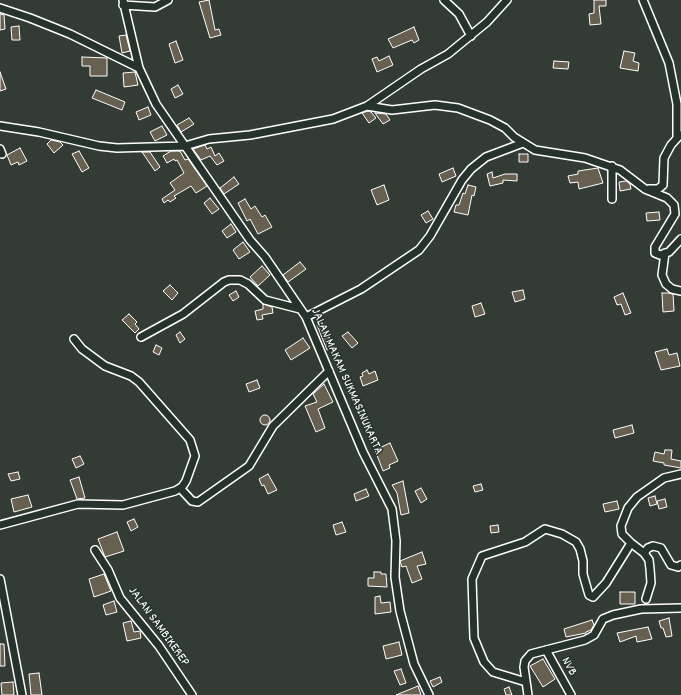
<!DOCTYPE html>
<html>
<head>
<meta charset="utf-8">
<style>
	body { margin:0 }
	canvas { display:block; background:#333c34 }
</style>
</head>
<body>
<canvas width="681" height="695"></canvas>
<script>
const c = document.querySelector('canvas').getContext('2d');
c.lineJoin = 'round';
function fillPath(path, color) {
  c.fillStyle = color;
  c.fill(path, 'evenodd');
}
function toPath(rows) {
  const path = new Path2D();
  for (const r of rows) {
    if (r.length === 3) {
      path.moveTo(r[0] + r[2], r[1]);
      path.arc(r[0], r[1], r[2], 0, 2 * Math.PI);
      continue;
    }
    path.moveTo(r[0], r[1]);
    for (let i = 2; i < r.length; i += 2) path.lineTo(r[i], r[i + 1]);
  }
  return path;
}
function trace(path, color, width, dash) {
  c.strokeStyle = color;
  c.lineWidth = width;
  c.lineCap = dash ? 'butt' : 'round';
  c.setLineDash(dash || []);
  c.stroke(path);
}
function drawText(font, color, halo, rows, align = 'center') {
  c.font = font + ' Dekko,sans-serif';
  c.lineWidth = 3;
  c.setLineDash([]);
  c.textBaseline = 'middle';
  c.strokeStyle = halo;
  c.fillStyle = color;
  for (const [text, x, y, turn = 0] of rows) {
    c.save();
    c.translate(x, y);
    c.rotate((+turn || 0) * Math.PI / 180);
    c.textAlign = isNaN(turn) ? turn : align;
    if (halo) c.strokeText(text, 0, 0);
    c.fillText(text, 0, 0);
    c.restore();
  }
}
const building = toPath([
	[209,0,215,30,219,29,221,35,210,38,199,2,209,0],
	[594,0,606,0,606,6,599,6,601,24,590,25,589,14,594,13,594,0],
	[0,14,4,15,5,29,0,30,0,14],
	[19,26,20,40,12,40,11,27,19,26],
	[414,27,419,40,414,43,412,40,393,48,388,39,414,27],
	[126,35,130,51,122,53,119,36,126,35],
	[176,41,183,60,175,63,169,44,176,41],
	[624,51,635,53,633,61,639,63,638,71,620,68,624,51],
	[389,56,393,65,377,72,372,59,377,57,379,61,389,56],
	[82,57,107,58,107,76,90,76,90,66,82,66,82,57],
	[554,61,569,62,568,69,553,68,554,61],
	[0,72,6,89,0,91,0,72],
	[135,72,138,85,124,87,123,73,135,72],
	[178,85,183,94,175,98,171,89,178,85],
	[96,90,125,102,122,110,92,98,96,90],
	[148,107,151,115,139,120,136,112,148,107],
	[368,111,371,112,376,118,369,123,362,113,368,111],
	[375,113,386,114,390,120,383,124,375,113],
	[189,118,194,124,181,132,177,125,189,118],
	[162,126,167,135,155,141,150,132,162,126],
	[51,140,60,142,63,145,54,153,47,144,51,140],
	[205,145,207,149,211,147,215,156,219,153,224,161,217,165,210,156,201,160,193,149,205,145],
	[20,148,27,161,19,165,18,162,11,165,7,155,20,148],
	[79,151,89,168,82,172,72,154,79,151],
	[171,151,180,151,185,160,188,159,207,186,196,193,191,186,174,196,176,198,170,202,168,200,164,203,162,199,175,190,170,183,184,173,177,160,175,161,174,159,167,163,163,156,171,151],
	[142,152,150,152,160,167,155,171,142,152],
	[519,154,528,154,528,162,519,162,519,154],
	[453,168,456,176,442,182,439,174,453,168],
	[598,168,603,183,579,189,578,182,570,183,568,176,578,174,578,171,598,168],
	[492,172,493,178,505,174,517,174,517,181,503,180,503,183,490,186,487,174,492,172],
	[234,177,239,184,224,194,220,188,234,177],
	[626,181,630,184,631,189,620,191,619,182,626,181],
	[384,185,389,200,377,205,371,190,384,185],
	[468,185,476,187,474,196,472,195,468,215,454,212,456,205,459,205,463,193,465,194,468,185],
	[210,198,219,209,212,214,204,203,210,198],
	[245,199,251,209,255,206,262,217,265,215,272,227,258,234,250,219,247,221,238,203,245,199],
	[428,211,433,219,426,223,421,215,428,211],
	[659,212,660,220,647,221,646,213,659,212],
	[231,224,236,232,227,238,222,231,231,224],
	[243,242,250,252,239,259,233,250,243,242],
	[300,262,306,269,288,282,283,275,300,262],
	[262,266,270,275,258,286,250,277,262,266],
	[170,285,178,293,172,300,163,291,170,285],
	[523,290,525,299,515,302,512,292,523,290],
	[236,291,239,297,233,301,229,295,236,291],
	[623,293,631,313,625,315,621,304,617,305,614,297,623,293],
	[662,293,668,293,673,294,674,311,663,312,662,293],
	[481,303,485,314,475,317,472,306,481,303],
	[263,304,272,307,273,313,262,315,263,319,257,320,255,311,263,309,263,304],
	[129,314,137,322,135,324,139,329,135,333,122,320,129,314],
	[322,323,328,337,329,337,334,347,327,350,317,325,322,323],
	[180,332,185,339,180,343,176,335,180,332],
	[348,332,358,343,352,348,342,336,348,332],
	[303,338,310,348,291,360,285,350,303,338],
	[156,345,162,348,159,355,153,352,156,345],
	[667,349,669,355,677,353,680,366,661,370,655,352,667,349],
	[367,370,369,374,375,371,378,380,363,386,360,377,363,376,362,373,367,370],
	[257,380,260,388,249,392,246,384,257,380],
	[324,384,333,402,318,409,325,428,316,432,305,406,317,402,313,394,324,384],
	[265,420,5],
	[632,425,634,433,615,438,613,430,632,425],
	[390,443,398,461,389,465,390,468,383,471,375,450,390,443],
	[665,450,672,450,671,459,681,461,681,468,664,465,664,463,653,461,655,452,664,454,665,450],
	[80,456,84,464,76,468,72,459,80,456],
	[18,472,20,479,11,481,8,474,18,472],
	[268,474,277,490,268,494,264,485,262,486,259,479,268,474],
	[79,477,85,498,77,499,70,480,79,477],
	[403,481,409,513,401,515,397,493,392,485,403,481],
	[481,484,483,490,475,492,473,486,481,484],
	[421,488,427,499,421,503,415,491,421,488],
	[366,489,369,496,356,501,354,494,366,489],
	[28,495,32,507,14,512,11,499,28,495],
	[655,496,657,504,650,506,648,498,655,496],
	[665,499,667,507,659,509,657,501,665,499],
	[617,501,619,509,605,512,603,504,617,501],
	[134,519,138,527,131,531,127,522,134,519],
	[342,522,346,532,336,535,333,525,342,522],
	[498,525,499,532,491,533,490,526,498,525],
	[117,532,124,551,105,557,98,539,117,532],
	[422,552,426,564,417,566,422,579,412,583,406,566,402,567,400,561,422,552],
	[374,572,381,572,381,574,386,574,387,587,368,586,368,578,374,578,374,572],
	[104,574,111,591,94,597,89,579,104,574],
	[620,592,635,592,635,604,620,604,620,592],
	[380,596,381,603,390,602,391,612,375,614,375,597,380,596],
	[114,601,117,612,106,615,103,605,114,601],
	[669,618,672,636,666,637,663,628,661,628,659,621,669,618],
	[592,620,594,625,591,630,586,632,586,633,566,637,564,629,592,620],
	[131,621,134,632,140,631,141,638,127,641,123,623,131,621],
	[648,627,652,639,637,642,636,636,620,642,617,633,648,627],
	[399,642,402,655,386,659,383,646,399,642],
	[0,644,4,644,5,666,0,666,0,644],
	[543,659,555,679,543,687,530,666,543,659],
	[401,669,406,683,400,685,394,671,401,669],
	[39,673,42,695,31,695,29,674,39,673],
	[440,677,442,682,433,687,430,681,440,677],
	[13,682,14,695,2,695,1,683,13,682],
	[418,686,421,695,396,695,418,686],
	[509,687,512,695,506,695,504,689,509,687]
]);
fillPath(building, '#675f50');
trace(building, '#fff', 1);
const minor = toPath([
	[123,0,139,68,156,104,250,240,265,257,306,317,363,452,392,509,396,541,395,577,400,611,414,664,429,695],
	[444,0,459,14,471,36],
	[643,0,669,63,677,104,677,138],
	[123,5,155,7,168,0],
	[0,8,30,18,70,34,139,68],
	[367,106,421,69,448,54,487,22,507,0],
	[0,126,39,132,99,146,117,148,185,146,209,139,250,135,333,119,367,106,392,110,435,105,458,108,490,120,505,128,514,137,535,150,585,158,620,170,645,189,667,198,674,205,675,214,655,247,655,253,660,255,669,252,681,239],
	[0,149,2,154],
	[649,189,658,189,663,185,664,158,671,145,680,135],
	[612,199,612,166],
	[665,253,662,275,666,284,672,289,681,291],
	[306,317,361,289,419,250,430,236,462,180,471,169,486,157,523,143],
	[141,337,183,314,224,282,229,280,240,280,248,284,265,300,300,309],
	[180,488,192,501,198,502,249,466,273,426,329,371],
	[0,525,78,504,123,505,175,491,182,487,186,481,195,456,190,440,139,382,131,376,105,366,82,349,74,339],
	[631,543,644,553,648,548,653,546,661,548,671,565,678,567,681,565],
	[95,550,108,570,120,598,159,646,192,695],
	[644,553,649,560,650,569,651,583,646,599],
	[0,579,22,695],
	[546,650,571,695],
	[526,682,493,672,484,662,474,638,472,579,482,556,525,542,545,529,562,534,576,542,580,549,583,561,583,574,589,595,593,597,606,583,631,543,622,534,621,526,628,508,637,497,664,478,681,474],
	[528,695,524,667,525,661,531,654,585,640,594,635,603,619,613,615,641,609,681,608]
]);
trace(minor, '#fff', 10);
trace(minor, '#26332d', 7);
drawText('13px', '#fff', '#26332d', [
	["JALAN MAKAM SUKMASINUKARTA",346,382,66],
	["JALAN SAMBIKEREP",158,627,54],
	["NVB",568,667,62]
]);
</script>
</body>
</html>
